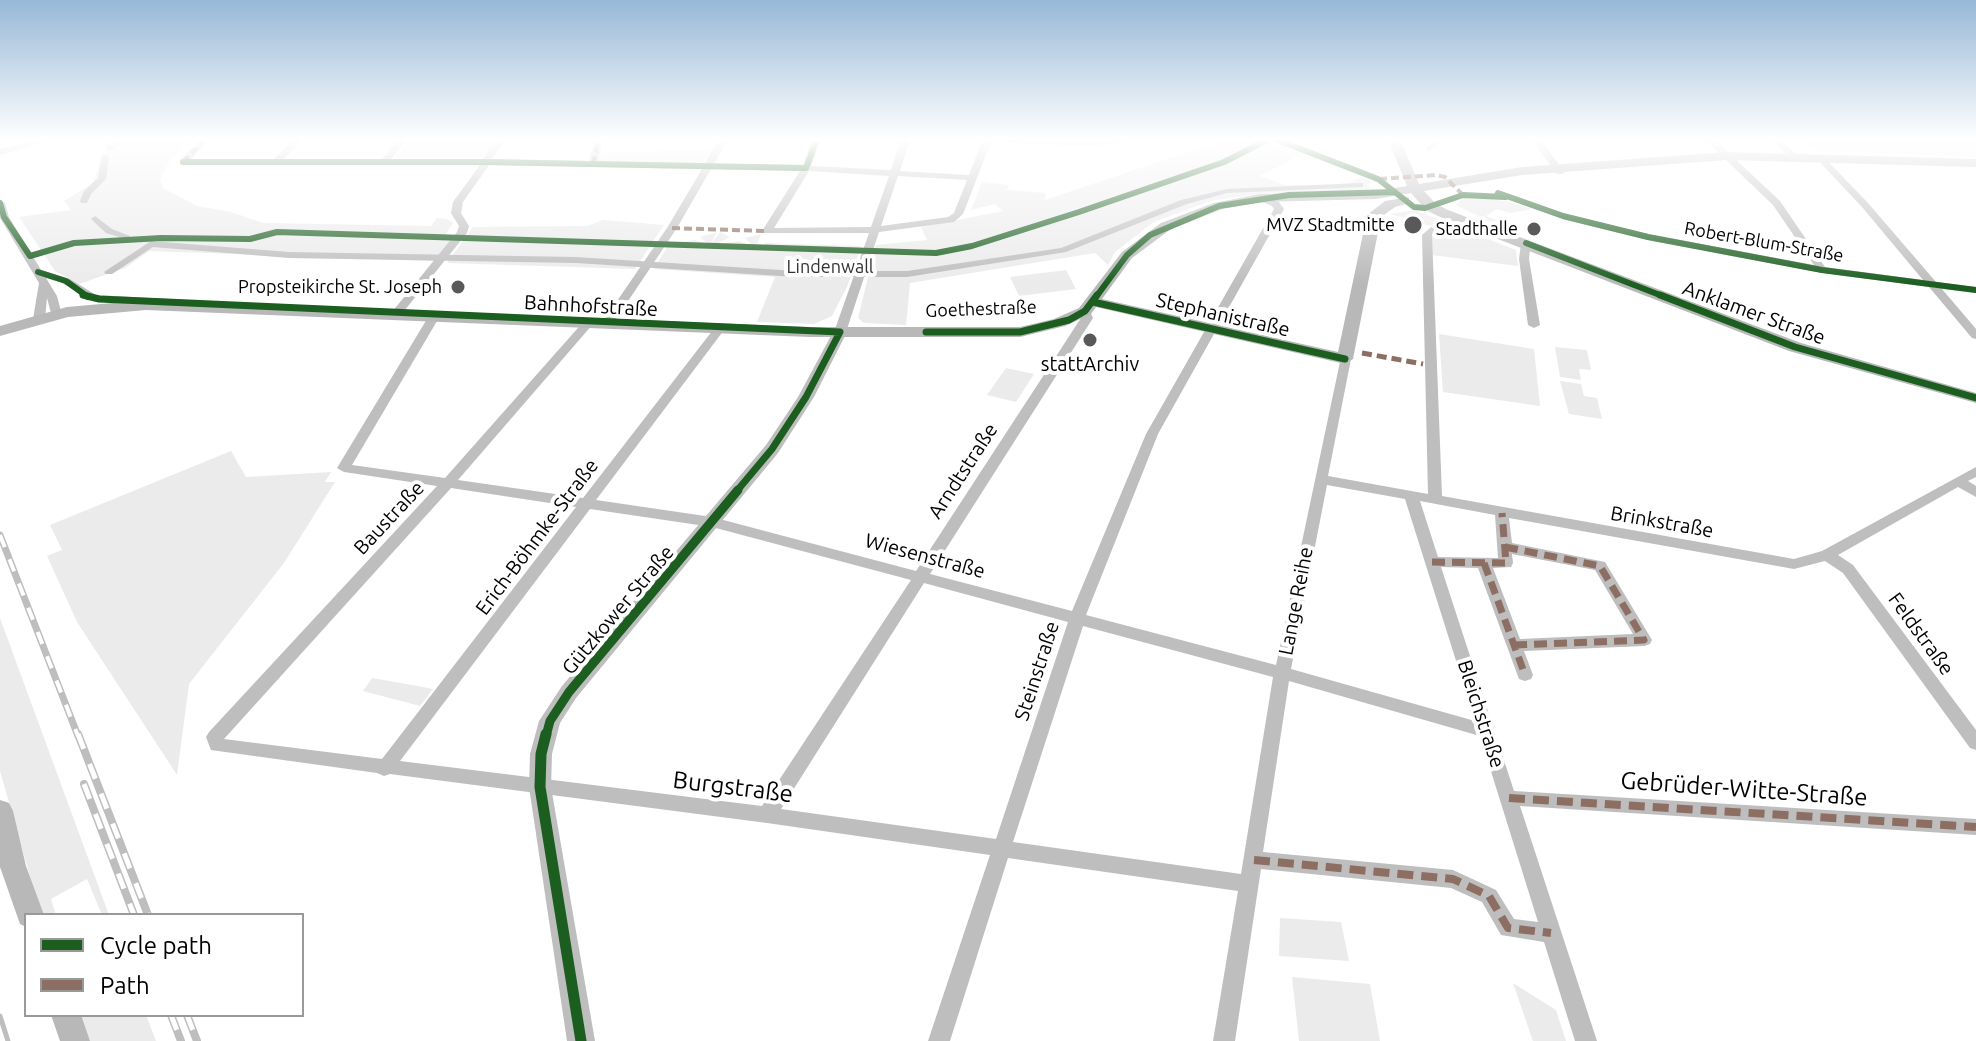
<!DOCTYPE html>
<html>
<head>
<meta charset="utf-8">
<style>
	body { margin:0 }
	#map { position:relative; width:1976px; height:1041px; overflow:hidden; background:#fff; font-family:Ubuntu,sans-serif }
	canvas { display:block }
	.legend { position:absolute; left:24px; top:913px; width:280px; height:104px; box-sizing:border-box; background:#fff; border:2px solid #999; margin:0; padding:10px 14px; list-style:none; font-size:24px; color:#000 }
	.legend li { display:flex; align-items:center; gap:16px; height:40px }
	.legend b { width:40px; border:2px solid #999 }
</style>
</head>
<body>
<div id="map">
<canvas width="1976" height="1041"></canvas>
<ul class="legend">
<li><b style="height:10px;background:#1b5e20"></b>Cycle path</li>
<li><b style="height:10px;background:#8d6e63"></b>Path</li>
</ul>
</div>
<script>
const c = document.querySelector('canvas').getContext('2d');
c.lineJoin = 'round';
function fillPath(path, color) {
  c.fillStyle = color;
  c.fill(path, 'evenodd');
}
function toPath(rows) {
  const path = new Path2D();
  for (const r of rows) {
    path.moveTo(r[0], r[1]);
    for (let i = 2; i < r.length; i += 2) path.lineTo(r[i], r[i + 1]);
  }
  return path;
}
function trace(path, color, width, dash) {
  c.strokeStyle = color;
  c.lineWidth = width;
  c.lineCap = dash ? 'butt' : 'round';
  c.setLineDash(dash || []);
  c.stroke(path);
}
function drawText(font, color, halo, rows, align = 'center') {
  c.font = font + ' Ubuntu,sans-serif';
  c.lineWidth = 8;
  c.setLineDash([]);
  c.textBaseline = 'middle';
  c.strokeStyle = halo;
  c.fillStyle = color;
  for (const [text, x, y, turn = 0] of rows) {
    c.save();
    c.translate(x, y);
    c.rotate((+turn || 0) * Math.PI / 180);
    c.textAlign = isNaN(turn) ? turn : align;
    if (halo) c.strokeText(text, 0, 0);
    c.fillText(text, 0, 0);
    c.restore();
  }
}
fillPath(toPath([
	[114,139,193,139,171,158,160,179,163,188,197,206,231,212,263,223,431,226,437,218,447,219,453,223,445,235,455,236,434,261,149,251,125,268,79,284,55,271,19,217,71,210,64,201,93,183,105,146],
	[411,139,498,139,484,157,394,158],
	[1226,139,1261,139,1302,154,1260,176,1285,185,1345,185,1362,177,1370,180,1368,192,1267,193,1210,201,1154,222,1115,252,1108,265,1095,253,910,283,906,325,864,323,858,318,876,245,927,240,921,227,1003,211,995,204,971,210,982,182,1009,185,1007,190,1046,193,1045,200],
	[1976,139,1976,157,1813,150,1800,139],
	[712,149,704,163,694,166,598,162,601,153],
	[1475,196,1509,202,1531,209,1510,213,1497,209,1486,216,1499,221,1494,224,1456,205,1465,197],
	[1414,210,1516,250,1518,266,1432,255,1432,236,1442,236,1444,230,1390,214],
	[603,220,664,225,635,269,447,263,473,227,587,226],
	[717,232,710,245,720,232,730,237,715,245,739,241,754,247,745,238,761,234,756,247,763,247,765,243,861,246,847,287,832,316,814,324,757,322,775,277,654,269,669,244,695,240,709,245,700,237],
	[1066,270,1076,289,1019,296,1010,277],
	[1439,334,1534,349,1540,406,1443,392],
	[1555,347,1587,350,1591,370,1579,369,1581,380,1560,377],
	[1006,368,1034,374,1016,402,987,395],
	[1560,381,1581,384,1584,396,1597,398,1602,419,1569,414],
	[231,451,246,477,331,472,325,482,335,482,284,563,189,684,177,775,77,622,47,556,62,550,50,525],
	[0,618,109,915,102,915,87,879,51,899,56,915,41,915,0,771],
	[372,678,412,685,433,689,420,706,363,691],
	[1280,918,1341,922,1349,961,1279,956],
	[1292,977,1370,984,1380,1041,1299,1041],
	[1513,983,1556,1010,1566,1041,1533,1041],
	[76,1015,146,1015,156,1041,85,1041]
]), '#ebebeb');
trace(toPath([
	[0,1016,8,1041]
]), '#bebebe', 5);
fillPath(toPath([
	[115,139,123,139,113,150,107,150,107,146,115,139],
	[1429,139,1436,139,1439,144,1429,151,1425,149,1431,144,1429,139],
	[102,154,109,156,106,179,91,194,87,203,81,203,80,201,84,191,98,178,102,154],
	[1360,183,1363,183,1363,187,1227,193,1187,204,1066,252,907,277,797,277,576,263,289,258,153,247,112,274,106,274,104,272,151,241,289,252,576,257,797,271,907,271,1061,248,1181,200,1227,189,1360,183],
	[95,216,112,229,130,236,126,239,106,233,91,219,95,216]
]), '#bebebe');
fillPath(toPath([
	[40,139,56,139,0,155,0,149,40,139],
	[201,139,210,139,191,159,274,159,294,139,303,139,284,159,382,159,399,139,408,139,391,159,483,159,497,139,506,139,492,159,589,161,595,139,603,139,598,161,705,163,719,139,728,139,714,164,803,165,812,139,821,139,811,166,891,170,901,139,910,139,900,171,969,175,983,139,1156,139,1088,146,991,142,963,214,954,222,879,232,846,332,840,335,834,332,869,233,763,233,762,231,800,171,711,169,677,228,612,325,608,326,602,323,667,228,702,169,489,165,463,202,461,213,469,226,467,233,400,316,396,317,390,314,392,312,457,232,459,226,451,213,453,202,480,165,180,164,180,160,201,139],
	[809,171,889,176,871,227,774,228,809,171],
	[898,176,967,180,954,213,948,217,881,226,898,176],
	[1531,139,1540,139,1565,172,1563,174,1557,174,1531,139],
	[1704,139,1714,139,1780,201,1825,267,1923,280,1862,207,1814,156,1821,154,1868,203,1936,282,1976,287,1976,293,1942,289,1976,329,1976,339,1972,338,1929,287,1822,273,1648,240,1560,218,1493,193,1501,191,1566,214,1648,234,1814,265,1773,205,1704,139],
	[1770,139,1780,139,1797,155,1790,157,1770,139],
	[1260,195,1279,202,1284,209,1158,434,1086,615,1276,665,1341,357,1345,355,1351,359,1328,476,1428,494,1422,235,1431,227,1436,230,1432,235,1442,496,1794,559,1822,551,1976,467,1976,477,1968,481,1976,486,1976,497,1958,487,1838,555,1853,565,1976,730,1976,750,1970,748,1843,573,1825,561,1794,569,1509,518,1512,543,1605,562,1652,640,1650,644,1644,646,1524,651,1533,675,1531,679,1525,681,1519,679,1478,568,1441,567,1514,791,1976,819,1976,835,1520,806,1597,1041,1575,1041,1544,942,1501,935,1482,902,1451,888,1261,869,1235,1041,1213,1041,1238,891,1008,858,950,1041,928,1041,990,855,767,823,390,774,384,776,377,773,211,750,206,737,209,732,437,486,344,472,337,468,430,314,438,314,440,316,352,465,445,478,585,320,589,319,593,320,593,324,458,480,583,498,716,326,720,325,726,328,724,330,596,500,712,517,916,571,1081,318,1079,311,1081,309,1089,309,1093,318,930,574,1072,611,1146,434,1274,209,1272,206,1257,200,1255,198,1260,195],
	[1327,485,1405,499,1475,721,1291,669,1327,485],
	[451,488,576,507,382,759,224,739,451,488],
	[1420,501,1495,515,1498,558,1438,557,1420,501],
	[590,509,712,527,911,580,762,806,400,761,590,509],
	[1512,554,1595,570,1633,634,1520,639,1493,568,1511,567,1513,563,1512,554],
	[924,583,1068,622,996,839,781,809,924,583],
	[1083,626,1273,677,1241,874,1013,842,1083,626],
	[1289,681,1480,736,1538,922,1514,919,1496,890,1453,870,1263,852,1289,681],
	[0,200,5,203,9,217,41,270,70,279,96,295,225,302,230,305,225,308,93,301,62,283,46,278,57,296,62,315,60,317,52,317,47,298,45,319,43,321,35,321,33,319,39,283,0,218,0,200],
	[1526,240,1531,243,1529,259,1540,325,1534,328,1528,325,1519,259,1521,243,1526,240]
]), '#bebebe');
fillPath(toPath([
	[840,328,847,332,814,397,778,453,576,698,560,723,552,754,551,787,595,1041,567,1041,529,787,530,754,539,721,562,686,766,445,798,397,833,332,840,328]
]), '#bebebe');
fillPath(toPath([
	[1388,139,1400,139,1419,184,1522,167,1727,152,1976,159,1976,167,1727,160,1522,175,1424,191,1436,204,1448,210,1801,343,1976,393,1976,403,1789,351,1438,216,1426,210,1411,193,1376,199,1260,202,1222,209,1171,229,1132,258,1102,299,1338,352,1367,215,1385,201,1409,197,1409,203,1395,207,1381,217,1353,359,1345,364,1096,307,1091,314,1065,326,1020,337,810,337,146,310,68,317,0,336,0,326,67,307,146,300,810,327,1020,327,1054,319,1079,308,1122,252,1161,223,1214,203,1260,194,1376,191,1407,186,1388,139],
	[0,800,9,803,13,811,26,866,44,915,26,915,26,927,20,924,0,867,0,800],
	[51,1015,81,1015,90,1041,60,1041,51,1015]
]), '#b8b8b8');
const railFar1 = toPath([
	[0,535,78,736]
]);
const rail = toPath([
	[78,734,148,915],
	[84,784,134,915],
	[171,1015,181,1041],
	[187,1015,197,1041]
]);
trace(railFar1, '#bebebe', 7);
trace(rail, '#bebebe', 8);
trace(railFar1, '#fff', 4, [13]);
trace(rail, '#fff', 5, [16]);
trace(toPath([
	[183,162,206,139],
	[593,164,599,139],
	[1379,179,1436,175,1445,177,1463,195],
	[672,228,767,231]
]), '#8d6e63', 4, [8, 4]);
trace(toPath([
	[1362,353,1423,364]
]), '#8d6e63', 5, [10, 5]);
trace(toPath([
	[1505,547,1600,566,1644,640,1514,645],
	[1432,562,1506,563,1502,513],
	[1484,563,1525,675]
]), '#8d6e63', 7, [13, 7]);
trace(toPath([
	[1509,798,1976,827],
	[1254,860,1453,879,1489,896,1508,928,1551,933]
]), '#8d6e63', 8, [16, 8]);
trace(toPath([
	[1275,139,1378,179,1414,207,1425,208,1463,195,1505,197],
	[183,162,484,162,806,168,817,139],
	[1498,193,1563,216,1648,237,1822,270,1976,290],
	[0,203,4,217,30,256,74,243,161,238,250,239,277,232,936,253,972,246,1079,212,1224,162,1269,139],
	[1526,243,1665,297],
	[38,272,66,281,88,297],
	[1096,297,1127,255,1150,235,1219,206,1289,195,1395,192]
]), '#1b5e20', 6);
trace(toPath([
	[83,295,99,299,840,332,806,397,772,449,736,492],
	[1660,295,1795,347,1976,398],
	[1093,302,1345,359],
	[926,332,1020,332,1069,320,1085,311,1097,295]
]), '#1b5e20', 7);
trace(toPath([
	[546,736,550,721,569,692,738,490]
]), '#1b5e20', 9);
trace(toPath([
	[546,734,541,754,540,787,581,1041]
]), '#1b5e20', 11);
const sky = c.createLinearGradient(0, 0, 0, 285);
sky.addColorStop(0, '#97b8d7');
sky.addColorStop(0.49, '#fff');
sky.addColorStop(1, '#ffffff00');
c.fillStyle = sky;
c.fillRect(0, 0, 1976, 285);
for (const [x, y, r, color] of [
	[1413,225,10,"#595959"],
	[1534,229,8,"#595959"],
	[458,287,8,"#595959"],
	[1090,340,8,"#595959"]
]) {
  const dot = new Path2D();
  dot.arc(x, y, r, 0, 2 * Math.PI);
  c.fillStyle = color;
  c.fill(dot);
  trace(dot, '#fff', 3);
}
drawText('18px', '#000', '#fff', [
	["MVZ Stadtmitte",1395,225],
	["Stadthalle",1518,229],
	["Propsteikirche St. Joseph",442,287]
], 'right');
drawText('18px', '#000', '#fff', [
	["Robert-Blum-Straße",1764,242,10],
	["Goethestraße",981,309,-2]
]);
drawText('18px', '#323232', '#fff', [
	["Lindenwall",830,267]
]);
drawText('20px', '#000', '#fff', [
	["Bahnhofstraße",591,306,3],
	["Anklamer Straße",1754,313,20],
	["Stephanistraße",1223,315,13],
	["Arndtstraße",963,471,-57],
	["Baustraße",389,518,-47],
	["Brinkstraße",1662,522,10],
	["Erich-Böhmke-Straße",537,537,-53],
	["Wiesenstraße",925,556,15],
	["Lange Reihe",1296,601,-79],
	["Gützkower Straße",618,610,-50],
	["Feldstraße",1921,634,54],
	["Steinstraße",1037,671,-72],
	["Bleichstraße",1481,714,72]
]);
drawText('20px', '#000', '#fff', [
	["stattArchiv",1090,364]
]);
drawText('24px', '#000', '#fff', [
	["Burgstraße",733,787,7],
	["Gebrüder-Witte-Straße",1744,789,4]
]);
</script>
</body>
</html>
